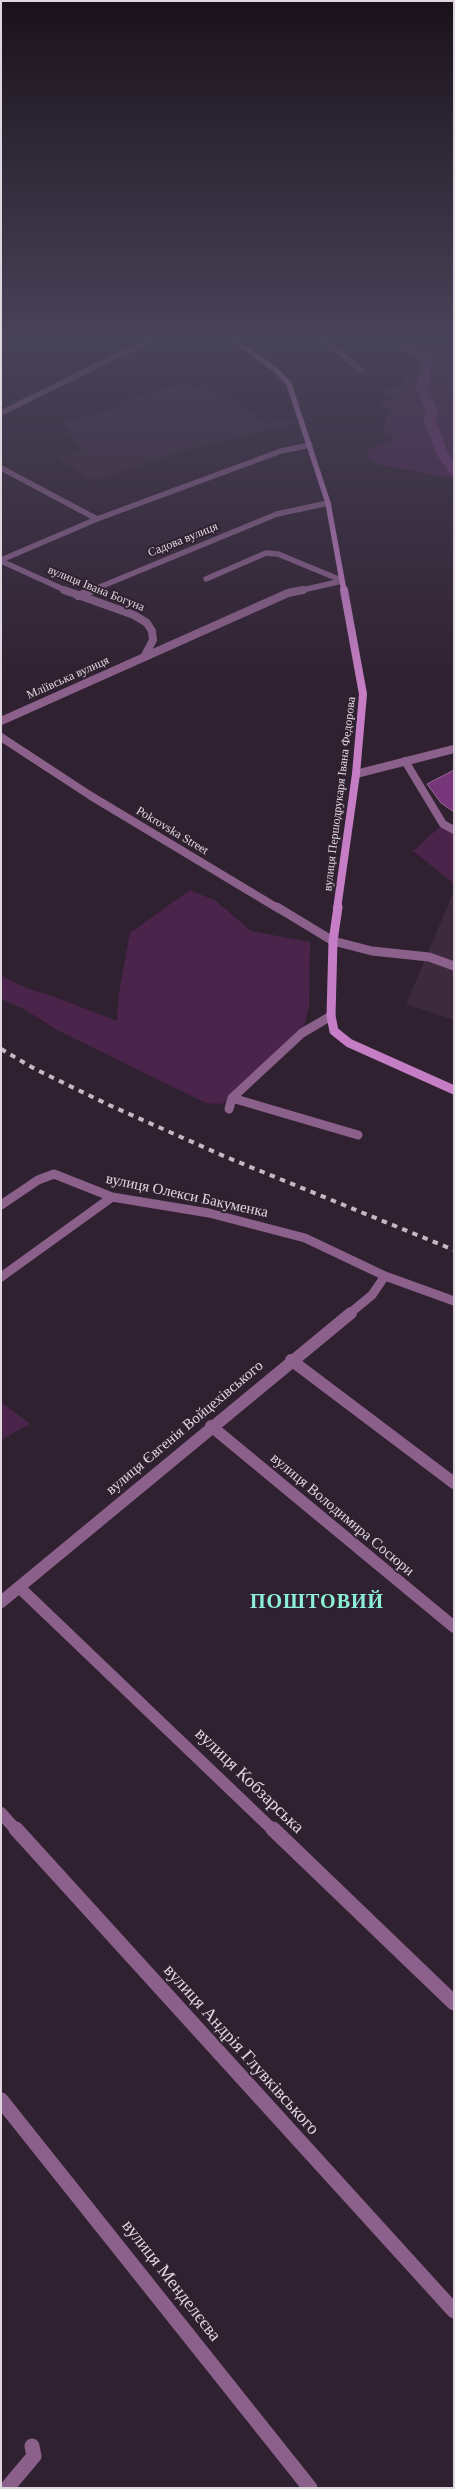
<!DOCTYPE html>
<html>
<head>
<meta charset="utf-8">
<style>
	body { margin:0 }
	#map { position:relative; width:455px; height:2489px; overflow:hidden; background:#302130; font-family:Georgia,serif }
	canvas { display:block }
	.frame { position:absolute; inset:0; border:2px solid #e0d6e0; pointer-events:none }
</style>
</head>
<body>
<div id="map">
<canvas width="455" height="2489"></canvas>
<div class="frame"></div>
</div>
<script>
const c = document.querySelector('canvas').getContext('2d');
c.lineJoin = 'round';
function fillPath(path, color) {
  c.fillStyle = color;
  c.fill(path, 'evenodd');
}
function toPath(rows) {
  const path = new Path2D();
  for (const r of rows) {
    path.moveTo(r[0], r[1]);
    for (let i = 2; i < r.length; i += 2) path.lineTo(r[i], r[i + 1]);
  }
  return path;
}
function trace(path, color, width, dash) {
  c.strokeStyle = color;
  c.lineWidth = width;
  c.lineCap = dash ? 'butt' : 'round';
  c.setLineDash(dash || []);
  c.stroke(path);
}
function drawText(font, color, halo, rows, align = 'center') {
  c.font = font + ' Georgia,serif';
  c.lineWidth = 4;
  c.setLineDash([]);
  c.textBaseline = 'middle';
  c.strokeStyle = halo;
  c.fillStyle = color;
  for (const [text, x, y, turn = 0] of rows) {
    c.save();
    c.translate(x, y);
    c.rotate((+turn || 0) * Math.PI / 180);
    c.textAlign = isNaN(turn) ? turn : align;
    if (halo) c.strokeText(text, 0, 0);
    c.fillText(text, 0, 0);
    c.restore();
  }
}
fillPath(toPath([
	[184,384,194,389,207,385,267,424,294,418,295,424,193,448,94,481,58,458,82,451,62,423,101,413,138,396],
	[454,891,454,1020,406,1004]
]), '#3d2a3d');
fillPath(toPath([
	[390,341,454,341,454,479,381,465,368,457,368,450,395,438,382,432,386,429,380,424,386,422,385,416,390,413,390,409,383,408,381,404,396,396,383,393,388,389,405,386,405,379,417,361],
	[443,824,454,830,454,891,452,882,413,851],
	[190,890,216,901,251,931,310,942,309,1006,302,1033,232,1098,221,1104,206,1103,59,1031,24,1009,1,999,1,976,29,989,52,996,117,1021,119,993,130,933],
	[1,1402,30,1424,1,1440]
]), '#4b244c');
const water = toPath([
	[454,770,454,812,441,803,427,784,454,770]
]);
fillPath(water, '#773679');
trace(water, '#966698', 1);
fillPath(toPath([
	[417,341,432,341,414,350,433,357,428,389,438,411,435,418,448,453,454,462,454,475,450,474,436,453,423,418,426,411,416,389,422,359,399,350,417,341]
]), '#773679');
trace(toPath([
	[325,341,361,370],
	[1,413,108,360,152,341],
	[1,468,97,519],
	[1,560,97,519,281,451,310,445],
	[1,561,67,591],
	[206,579,266,553,278,554,341,580],
	[90,591,277,514,328,503],
	[298,591,342,581]
]), '#8b608b', 5.5);
trace(toPath([
	[64,590,134,615,147,623,152,631,153,640,144,657],
	[78,596,93,590],
	[1,721,288,593,303,590],
	[1,737,91,796,279,909],
	[405,761,443,824,454,830],
	[356,774,454,749]
]), '#8b608b', 8);
trace(toPath([
	[277,907,333,941,372,951,429,957,454,966],
	[232,1098,358,1135],
	[229,1109,232,1098,302,1033,331,1016],
	[1,1205,38,1180,54,1174,112,1197,209,1213,305,1238,385,1276,454,1301],
	[1,1277,112,1197],
	[349,1314,372,1295,385,1276]
]), '#8b608b', 9);
trace(toPath([
	[291,1360,454,1483],
	[211,1426,454,1627],
	[19,1587,274,1831],
	[1,1602,351,1313],
	[1,1813,17,1831]
]), '#8b608b', 12);
trace(toPath([
	[16,1829,454,2311],
	[273,1829,454,2003],
	[1,2100,310,2488],
	[7,2488,34,2456,32,2446]
]), '#8b608b', 15);
trace(toPath([
	[235,341,277,371,289,384,328,503,344,591]
]), '#c57ec5', 5.5);
trace(toPath([
	[337,909,356,774,363,694,344,590]
]), '#c57ec5', 8);
trace(toPath([
	[338,907,333,941,331,1016,334,1031,349,1043,454,1090]
]), '#c57ec5', 9);
trace(toPath([
	[1,1049,35,1069,109,1105,226,1157,454,1250]
]), '#c3b8c3', 4, [5.5, 5.5]);
const sky = c.createLinearGradient(0, 0, 0, 689);
sky.addColorStop(0, '#1a121a');
sky.addColorStop(0.49, '#484359');
sky.addColorStop(1, '#48435900');
c.fillStyle = sky;
c.fillRect(0, 0, 455, 689);
drawText('12px', '#e0d6e0', '#302130', [
	["Садова вулиця",183,540,-22],
	["вулиця Івана Богуна",96,589,22],
	["Мліївська вулиця",68,678,-24],
	["вулиця Першодрукаря Івана Федорова",340,794,-83],
	["Pokrovska Street",172,831,31]
]);
drawText('15px', '#e0d6e0', '#302130', [
	["вулиця Олекси Бакуменка",187,1196,12],
	["вулиця Євгенія Войцехівського",185,1428,-40],
	["вулиця Володимира Сосюри",342,1515,40]
]);
drawText('18px', '#e0d6e0', '#302130', [
	["вулиця Кобзарська",249,1781,44],
	["вулиця Андрія Глувківського",241,2050,48],
	["вулиця Менделєєва",171,2281,52]
]);
c.letterSpacing = '1px';
drawText('bold 20px', '#8cefd7', '#302130', [
	["ПОШТОВИЙ",317,1603]
]);
c.letterSpacing = '0px';
</script>
</body>
</html>
